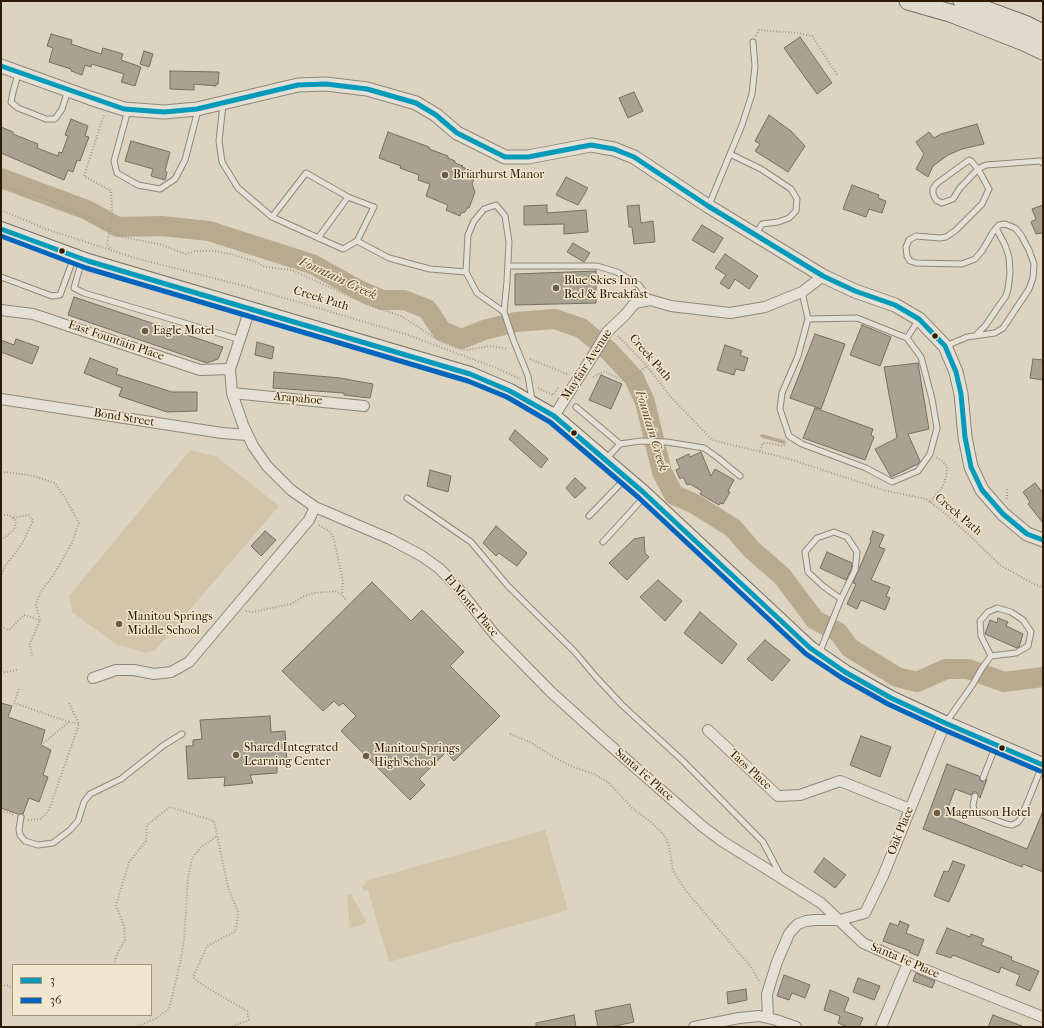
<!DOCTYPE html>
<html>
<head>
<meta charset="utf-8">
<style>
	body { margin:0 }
	#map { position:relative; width:1044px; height:1028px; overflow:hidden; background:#dcd4c0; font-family:"IM FELL French Canon",serif }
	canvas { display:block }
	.frame { position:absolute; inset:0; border:2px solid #2d1b06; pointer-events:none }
	.legend { position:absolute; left:12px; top:964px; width:140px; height:52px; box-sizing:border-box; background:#f1e6ce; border:1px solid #a3957e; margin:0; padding:5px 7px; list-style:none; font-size:12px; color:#2d1b06 }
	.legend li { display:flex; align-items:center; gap:8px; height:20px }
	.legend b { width:20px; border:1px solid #a3957e }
</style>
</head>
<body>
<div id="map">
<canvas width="1044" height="1028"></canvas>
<div class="frame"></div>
<ul class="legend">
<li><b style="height:5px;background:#049bba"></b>3</li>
<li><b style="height:5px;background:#0065bd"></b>36</li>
</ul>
</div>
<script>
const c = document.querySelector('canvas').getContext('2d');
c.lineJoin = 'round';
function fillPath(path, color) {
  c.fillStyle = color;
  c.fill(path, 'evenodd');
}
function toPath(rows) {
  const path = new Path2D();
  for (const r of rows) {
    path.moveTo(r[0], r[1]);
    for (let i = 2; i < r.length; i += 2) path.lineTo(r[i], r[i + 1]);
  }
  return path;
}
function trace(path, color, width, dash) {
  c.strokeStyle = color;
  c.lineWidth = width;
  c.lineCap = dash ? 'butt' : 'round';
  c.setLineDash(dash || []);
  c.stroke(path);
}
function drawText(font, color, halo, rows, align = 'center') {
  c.font = font + ' "IM FELL French Canon",serif';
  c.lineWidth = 3;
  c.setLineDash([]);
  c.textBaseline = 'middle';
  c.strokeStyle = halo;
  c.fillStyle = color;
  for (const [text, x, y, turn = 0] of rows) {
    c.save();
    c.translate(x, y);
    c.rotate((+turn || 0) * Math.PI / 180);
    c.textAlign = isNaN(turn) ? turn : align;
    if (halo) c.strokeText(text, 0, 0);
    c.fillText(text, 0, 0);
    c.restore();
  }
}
fillPath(toPath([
	[190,450,217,457,279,506,155,650,146,653,116,644,72,612,69,596],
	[545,830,568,910,389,962,368,890,364,891,362,886,366,884,365,881],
	[352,894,353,898,367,922,359,926,350,928,347,895]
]), '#d2c5a9');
trace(toPath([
	[762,436,784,442]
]), '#b8aa8e', 3.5);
trace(toPath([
	[1,178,87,210,118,227,162,226,209,231,312,264,357,289,382,300,404,300,427,309,442,331,462,339,484,330,516,322,555,319,581,328,609,351,634,378,645,402,662,472,674,495,693,503,733,528,752,550,782,576,815,620,838,632,850,648,897,677,917,682,946,669,968,669,1004,682,1043,677]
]), '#b8aa8e', 20);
const building = toPath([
	[51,34,72,40,71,44,101,54,103,48,123,54,121,60,141,67,135,86,121,82,124,74,92,64,91,67,85,65,82,75,71,71,71,69,49,62,53,48,47,46,51,34],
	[800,37,832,83,817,94,784,48,800,37],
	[144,51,153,54,149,67,140,64,144,51],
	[170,71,219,72,218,84,216,84,216,86,194,84,194,90,170,89,170,71],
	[634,92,643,111,628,118,619,98,634,92],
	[769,115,791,131,805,146,788,172,755,151,760,144,755,141,769,115],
	[71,119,88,126,85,136,89,137,80,161,77,160,73,172,68,170,64,180,1,153,1,127,13,132,13,134,38,144,37,148,58,156,59,152,62,153,68,136,65,135,71,119],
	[977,124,984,144,962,149,948,155,933,166,928,177,916,169,924,154,916,142,929,132,934,138,941,134,977,124],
	[388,132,429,147,429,149,448,156,448,158,455,161,455,163,463,166,462,167,472,171,471,174,475,176,472,184,475,192,469,208,467,208,465,212,461,213,460,216,446,210,448,205,426,196,430,184,418,180,419,175,400,168,401,166,379,158,388,132],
	[131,141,170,152,165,171,167,172,165,180,151,176,153,169,125,161,131,141],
	[566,177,588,188,578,205,556,195,566,177],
	[852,185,879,195,878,198,886,201,882,213,869,209,866,217,843,209,852,185],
	[547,205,547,213,586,210,588,232,564,234,564,224,524,225,524,206,547,205],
	[639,205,641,223,653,221,655,242,634,244,632,227,629,227,627,206,639,205],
	[1043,205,1043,234,1041,233,1036,234,1031,222,1036,219,1032,209,1043,205],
	[702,225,723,238,714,253,692,240,702,225],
	[573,243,590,253,584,262,567,252,573,243],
	[725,254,758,276,749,289,735,279,729,289,720,283,726,275,715,268,725,254],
	[596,271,596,303,515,305,515,274,596,271],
	[74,297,223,347,218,359,207,363,68,315,74,297],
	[862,325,891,337,880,366,850,355,862,325],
	[815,334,845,344,821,409,790,398,815,334],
	[16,339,39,347,32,364,1,352,1,340,14,345,16,339],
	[257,342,274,347,272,359,255,355,257,342],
	[725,345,742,351,740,355,748,358,744,371,736,369,734,375,717,370,725,345],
	[90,358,118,369,116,374,172,392,197,392,197,411,167,412,119,396,122,388,84,373,90,358],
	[1033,359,1043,360,1043,380,1030,378,1033,359],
	[918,363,929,429,908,434,920,461,918,464,891,477,875,449,897,438,884,367,918,363],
	[274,372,340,378,373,384,370,398,344,395,344,393,273,388,274,372],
	[601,375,622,384,611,409,589,400,601,375],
	[815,408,873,429,871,435,874,437,865,460,803,438,815,408],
	[515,430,548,459,541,468,509,439,515,430],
	[701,452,711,476,715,469,734,480,728,491,730,492,723,504,720,503,719,505,700,494,702,491,690,484,687,485,683,477,680,479,676,470,680,468,676,460,689,454,690,457,701,452],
	[430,470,451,476,448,492,427,486,430,470],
	[575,478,586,488,575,498,566,488,575,478],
	[1035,483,1043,493,1043,523,1028,504,1030,502,1023,492,1035,483],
	[496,526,527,553,517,566,499,553,496,556,483,543,496,526],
	[265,531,276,540,261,556,251,546,265,531],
	[873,531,884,535,879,547,885,549,871,580,890,587,886,596,890,598,885,610,861,600,857,609,847,604,856,584,853,583,871,541,870,540,873,531],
	[644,537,645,553,649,557,627,580,609,563,634,539,644,537],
	[827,552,852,563,851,569,846,580,820,568,827,552],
	[658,580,682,601,665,621,640,597,658,580],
	[372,582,411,621,422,610,464,652,450,666,500,716,454,761,446,752,419,779,425,785,410,800,341,731,356,716,343,703,339,706,334,701,323,711,282,671,372,582],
	[700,612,737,644,722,664,684,633,700,612],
	[998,618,1008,622,1006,626,1023,634,1019,647,1017,648,985,634,990,620,997,623,998,618],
	[765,640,790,660,772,681,747,659,765,640],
	[1,703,12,706,8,717,45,730,41,745,51,750,43,775,48,777,39,802,29,798,23,814,18,814,1,808,1,703],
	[270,716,271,732,285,731,287,763,277,764,277,773,250,775,253,783,224,786,225,777,188,779,186,746,193,746,193,740,202,739,200,720,270,716],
	[861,736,891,747,880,777,850,765,861,736],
	[947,764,979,776,980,780,982,782,987,779,980,798,976,792,973,792,971,795,955,789,945,816,1027,849,1043,811,1043,872,1023,864,1022,867,923,829,947,764],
	[824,858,846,875,835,888,814,872,824,858],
	[953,861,965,865,949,902,934,896,944,871,948,872,953,861],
	[900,921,909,925,906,933,924,940,918,956,909,952,910,951,883,941,890,923,898,926,900,921],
	[947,928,970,937,971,934,984,939,981,945,1012,957,1011,960,1039,971,1030,991,1016,985,1020,975,1001,967,999,973,953,955,951,958,936,953,947,928],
	[916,973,935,981,932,988,913,981,916,973],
	[784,975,810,985,805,998,792,993,789,1000,777,996,784,975],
	[858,978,880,986,874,1000,853,992,858,978],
	[746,989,747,1000,728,1004,727,992,746,989],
	[830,990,849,998,844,1011,863,1018,859,1027,848,1027,838,1023,840,1016,824,1010,830,990],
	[630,1004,634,1022,610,1027,598,1027,595,1011,630,1004],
	[574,1015,576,1027,536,1027,536,1023,574,1015],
	[993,1015,1022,1026,1022,1027,988,1027,993,1015]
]);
fillPath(building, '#a9a293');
trace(building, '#756e61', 1);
const service = toPath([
	[18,74,13,92,11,102,18,108,46,119,55,119,62,109,68,90],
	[223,104,219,141,222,162,238,188,272,217,343,249,357,241,374,207,348,197,306,173,272,217],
	[128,110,114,161,117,173,138,185,160,189,175,179,185,160,198,110],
	[730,154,761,169,791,189,797,199,796,211,789,218,778,222,762,224,756,234],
	[709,205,742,125,752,94,755,66,753,42],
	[318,238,348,197],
	[357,241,389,258,430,269,466,272],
	[82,260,74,288,84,293,241,340],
	[508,266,597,266,617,272,639,285,650,300],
	[1,277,52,296,60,295,74,257],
	[802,292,808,319],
	[504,312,477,293,466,272,468,235,474,221,484,209,496,205,505,216,509,242,507,281,504,312,513,339,528,376,532,400],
	[857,318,907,338,921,357,932,399,937,428,930,454,918,471,892,482,866,468,802,444,789,436,780,409,782,393,798,356,808,319,857,318],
	[976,335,986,325,998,307,1006,296,1008,289,1010,273,1009,257,1005,245,996,228],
	[907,338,919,319],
	[946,346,967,337,995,333,1003,328,1029,289,1033,278,1034,264,1029,250,1021,235,1015,228,1005,224,999,225,993,232,982,251,975,259,962,264,916,263,910,261,907,256,906,247,909,240,916,236,940,238,946,237,956,230,982,204,989,189,978,169,971,161,969,160,936,184,933,189,933,194,936,200,942,203,953,199,960,188,978,169,986,165,1040,161,1043,163],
	[576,407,620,444],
	[606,459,620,444,641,441,667,442,704,448,718,458,740,476],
	[407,498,471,542,508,586,574,651,596,677,622,705,683,761,763,842,781,876],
	[589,516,626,478],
	[603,542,646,495],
	[819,654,841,599,855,570,857,552,847,537,834,532,817,538,805,552,808,572,823,586,841,599],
	[947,721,973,684,982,668,991,656,1016,653,1028,646,1031,632,1023,620,1011,612,997,608,988,612,980,621,981,636,991,656],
	[983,778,996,745],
	[975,796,973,805,974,810,977,813,1006,824,1012,825,1018,822,1021,818,1042,766],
	[21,817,19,829,20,835,25,841,38,845,53,843,70,830,78,821,84,802,90,794,121,779,164,745,182,734]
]);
const minor = toPath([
	[1,310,33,314,200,370,230,369],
	[232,393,364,406],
	[1,399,222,433,247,435],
	[554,416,594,354,607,332,625,315,635,303,650,300,671,306,730,313,765,307,802,292,823,276],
	[315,507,390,539,422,556,440,569,457,587,495,635,551,692,603,739,702,826,722,841,821,903,863,943,908,963,1043,1017],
	[93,678,116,670,134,670,154,674,171,672,189,662,309,520,315,507,291,490,267,466,253,446,243,425,232,393,230,369,250,309],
	[708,730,778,796,800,795,840,781,910,809],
	[768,1018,767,994,777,962,789,934,793,929,798,924,806,921,815,920,840,920,865,913,883,876,945,723],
	[694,1027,739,1018,759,1016,776,1020,796,1027],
	[881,1027,908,963]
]);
const tertiary = toPath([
	[1,66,90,98,124,109,164,112,197,109,298,85,326,84,367,89,416,103,436,115,457,133,505,157,528,157,591,145,614,149,634,157,708,206,823,276,855,291,895,305,919,319,945,346,956,372,961,394,965,437,971,467,982,490,1003,514,1027,534,1043,540]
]);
const secondary = toPath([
	[1,229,88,261,426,361,470,374,510,391,554,416,643,492,810,648,845,672,891,698,945,723,1043,765]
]);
const trunk = toPath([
	[908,1,950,13,1024,42,1043,51],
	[962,1,1027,25,1043,33]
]);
trace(service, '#8e8779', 7);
trace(minor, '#8e8779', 12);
trace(tertiary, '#8e8779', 15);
trace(secondary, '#756e61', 16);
trace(trunk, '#756e61', 19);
trace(toPath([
	[756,36,759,30,797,33,812,36,838,76],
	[104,115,84,176,111,191,112,213,107,245,111,249],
	[1,185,52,201,90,219,122,237,159,244,186,254,196,251,214,251,231,254,253,261,265,267,292,270,366,304,401,316,438,340,456,348,468,350,489,346,508,349],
	[1,210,46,229,135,258,244,286,405,334,494,367,520,379],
	[618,336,647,366,670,396,712,440,786,458,887,491,926,499,942,511,967,533,1000,565,1030,582,1043,588],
	[530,359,569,375],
	[593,377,605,371,619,379,626,381,647,366],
	[538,388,553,395,558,388],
	[760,451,763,443,769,443,783,446,786,444],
	[1,473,6,472,34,476,55,483,65,498,79,522,72,543,54,574,40,593,36,605,40,620],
	[1007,499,1007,488],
	[930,502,943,486,946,477,947,466,941,460,936,457],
	[1,515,9,515,16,521,14,530,1,540],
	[319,525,329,531,333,536,343,581,342,595],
	[1,577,5,566,22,544,33,521,29,515,12,518],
	[246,611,252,612,291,604,304,596,314,593,335,591,342,595,346,600],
	[1,627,9,630,24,615,40,620,30,644,32,656],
	[1,673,17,670],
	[19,689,14,703,69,722],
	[510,734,530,742,552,756,573,767,594,774,609,783,632,808,651,822,665,836,669,846,673,871,686,891,751,967,760,983],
	[41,745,69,722,79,724],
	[1,810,14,815],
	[28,820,40,819,46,814,50,807,79,724,69,703],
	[114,965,117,954,125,940,124,926,116,905,129,862,146,841,147,825,170,807,214,821,228,887,238,912,236,931,207,946,193,977,201,984,247,1011,249,1020,231,1027],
	[1,986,8,985,13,989],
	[136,1027,155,1019,169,1009,181,959,184,940,188,878,192,859,201,847,217,836]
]), '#a19c92', 2, [1, 2]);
trace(service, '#e4e0d5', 5);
trace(minor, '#e4e0d5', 10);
trace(tertiary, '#e4e0d5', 13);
trace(secondary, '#e4e0d5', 14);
trace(trunk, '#dfdace', 17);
trace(toPath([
	[1,66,124,109,164,112,197,109,298,85,326,84,367,89,416,103,436,115,457,133,505,157,528,157,591,145,614,149,634,157,708,206,823,276,855,291,895,305,919,319,945,346,956,372,961,394,965,437,971,467,982,490,1003,514,1027,534,1043,540],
	[1,229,88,261,470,374,510,391,554,416,643,492,810,648,845,672,891,698,945,723,1043,765]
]), '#049bba', 5);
trace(toPath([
	[1,236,86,268,468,381,507,397,550,422,638,497,806,654,842,678,888,704,942,729,1040,771]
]), '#0065bd', 5);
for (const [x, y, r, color] of [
	[445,175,4,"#6a5c47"],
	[62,251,3.5,"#2d1b06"],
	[556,288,4,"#6a5c47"],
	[145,331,4,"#6a5c47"],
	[935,336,3.5,"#2d1b06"],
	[574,433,3.5,"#2d1b06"],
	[119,624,4,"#6a5c47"],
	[1002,748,3.5,"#2d1b06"],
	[236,755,4,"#6a5c47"],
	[366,756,4,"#6a5c47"],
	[937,813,4,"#6a5c47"]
]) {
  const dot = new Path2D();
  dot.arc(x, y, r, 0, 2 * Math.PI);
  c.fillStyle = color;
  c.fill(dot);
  trace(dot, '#f1e6ce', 1.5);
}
drawText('12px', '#2d1b06', '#f1e6ce', [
	["Briarhurst Manor",453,175],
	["Blue Skies Inn",564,281],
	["Bed & Breakfast",564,295],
	["Eagle Motel",153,331],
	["Manitou Springs",127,617],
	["Middle School",127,631],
	["Shared Integrated",244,748],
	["Learning Center",244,762],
	["Manitou Springs",374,749],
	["High School",374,763],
	["Magnuson Hotel",945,813]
], 'left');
drawText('12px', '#2d1b06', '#f1e6ce', [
	["Creek Path",321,299,17],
	["East Fountain Place",116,341,19],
	["Creek Path",650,358,49],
	["Mayfair Avenue",587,365,-57],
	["Arapahoe",298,399,5],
	["Bond Street",124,418,9],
	["Creek Path",958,515,40],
	["El Monte Place",471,606,50],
	["Taos Place",750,770,43],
	["Santa Fe Place",644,775,41],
	["Oak Place",901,831,-68],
	["Santa Fe Place",905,961,23]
]);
drawText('italic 13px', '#5f4d34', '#f1e6ce', [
	["Fountain Creek",338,279,25],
	["Fountain Creek",651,431,73]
]);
</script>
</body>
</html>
